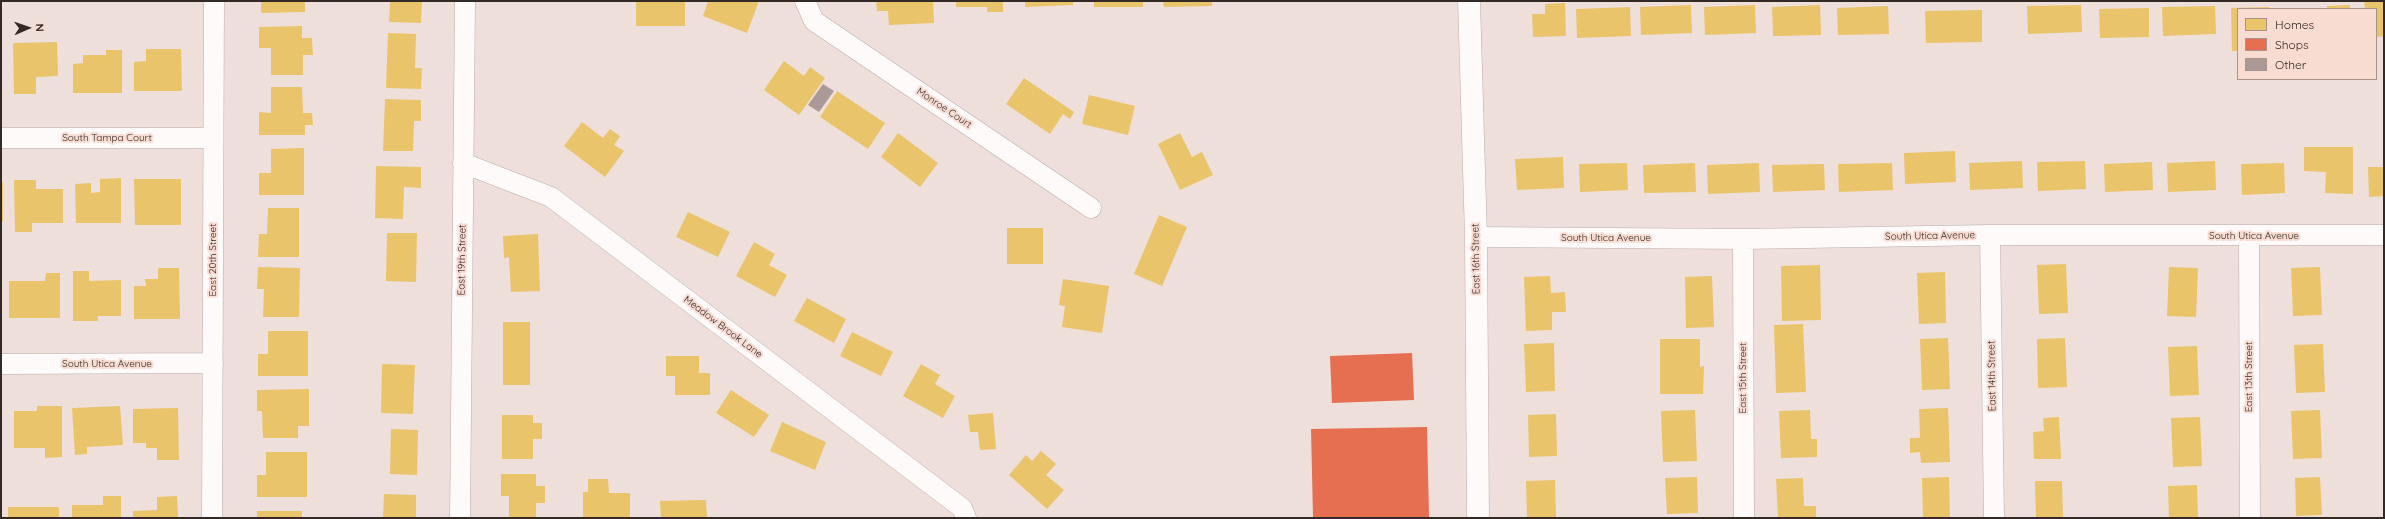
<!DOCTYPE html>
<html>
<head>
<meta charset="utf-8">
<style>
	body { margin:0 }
	#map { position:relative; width:2385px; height:519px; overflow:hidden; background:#efdfda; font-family:Quicksand,sans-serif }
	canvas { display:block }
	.frame { position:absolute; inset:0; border:2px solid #332925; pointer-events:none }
	.legend { position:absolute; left:2237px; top:8px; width:140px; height:72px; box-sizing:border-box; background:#f8dbd1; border:1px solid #a9948c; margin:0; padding:5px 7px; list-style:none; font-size:12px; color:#332925 }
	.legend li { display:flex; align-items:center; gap:8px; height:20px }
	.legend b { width:20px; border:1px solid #a9948c }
	.north { position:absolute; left:8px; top:8px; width:40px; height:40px; -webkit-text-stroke:3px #f8dbd1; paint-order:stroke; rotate:88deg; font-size:11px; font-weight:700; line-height:16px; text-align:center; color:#332925 }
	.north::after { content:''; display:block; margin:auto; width:14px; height:18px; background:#332925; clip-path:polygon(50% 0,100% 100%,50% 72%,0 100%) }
</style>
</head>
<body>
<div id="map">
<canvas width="2385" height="519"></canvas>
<div class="frame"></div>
<ul class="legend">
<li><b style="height:11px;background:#e9c46a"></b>Homes</li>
<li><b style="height:11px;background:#e76f51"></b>Shops</li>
<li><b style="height:11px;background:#aa9997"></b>Other</li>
</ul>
<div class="north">N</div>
</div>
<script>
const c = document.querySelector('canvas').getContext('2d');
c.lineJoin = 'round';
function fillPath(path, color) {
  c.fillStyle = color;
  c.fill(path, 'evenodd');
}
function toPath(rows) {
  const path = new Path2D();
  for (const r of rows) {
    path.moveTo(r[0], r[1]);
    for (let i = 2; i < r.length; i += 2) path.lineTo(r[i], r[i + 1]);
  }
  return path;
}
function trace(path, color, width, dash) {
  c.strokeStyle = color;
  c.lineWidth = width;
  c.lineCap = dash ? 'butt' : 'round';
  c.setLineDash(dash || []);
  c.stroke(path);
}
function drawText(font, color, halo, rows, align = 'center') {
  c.font = font + ' Quicksand,sans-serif';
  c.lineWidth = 4;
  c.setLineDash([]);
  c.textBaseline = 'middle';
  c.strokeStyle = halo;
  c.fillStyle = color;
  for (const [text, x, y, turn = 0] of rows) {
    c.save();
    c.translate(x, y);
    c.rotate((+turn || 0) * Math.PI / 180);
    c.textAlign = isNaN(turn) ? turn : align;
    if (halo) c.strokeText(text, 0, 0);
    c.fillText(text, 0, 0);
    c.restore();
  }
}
fillPath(toPath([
	[261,1,305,1,305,12,261,13],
	[390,1,422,1,421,23,389,22],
	[636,1,685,1,685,26,636,26],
	[708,1,759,1,747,33,703,16],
	[876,1,933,1,934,23,889,25,888,11,877,11],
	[956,1,1003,1,1003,12,987,12,987,7,956,7],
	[1025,1,1073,1,1073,5,1025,7],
	[1094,1,1143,1,1143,7,1094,7],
	[1163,1,1212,1,1212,6,1164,7],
	[2383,1,2384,36,2376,37,2376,9,2365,9,2364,2],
	[1565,3,1566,36,1533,37,1532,14,1545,14,1545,4],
	[1691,5,1692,33,1641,35,1640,7],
	[1755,5,1756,33,1705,35,1704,7],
	[1820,5,1821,35,1773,36,1772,7],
	[2081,5,2082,32,2028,34,2027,6],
	[2350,5,2350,9,2327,9,2327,6],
	[1888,6,1889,34,1838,35,1837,8],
	[2215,6,2216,34,2163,36,2162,7],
	[1630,7,1631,36,1577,38,1576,9],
	[2269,7,2269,9,2238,9,2238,51,2232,51,2231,8],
	[2149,8,2149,37,2100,38,2099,9],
	[1982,10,1982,42,1926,43,1925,11],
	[302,26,302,38,312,38,313,55,303,55,303,75,271,75,271,48,259,48,259,27],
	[388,33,416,34,415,68,422,68,421,89,386,88],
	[57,42,58,76,36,77,36,94,14,94,13,43],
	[146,49,181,49,182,91,134,91,134,62,146,61],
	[106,50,122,50,122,93,73,93,73,64,83,63,83,55,106,55],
	[784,61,804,76,810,67,825,78,799,115,764,90],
	[1024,78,1074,112,1070,119,1063,114,1050,134,1006,104],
	[271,87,302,87,303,113,312,113,313,125,305,125,305,135,259,135,259,112,271,113],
	[837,91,885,123,868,149,820,117],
	[1089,95,1135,106,1128,135,1082,124],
	[385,99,421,100,421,121,414,121,413,151,383,151],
	[582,122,603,138,610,129,620,136,614,145,624,151,605,177,564,146],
	[898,133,938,163,920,187,881,157],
	[1180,133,1192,157,1202,152,1213,175,1180,190,1158,144],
	[2304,147,2353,147,2353,194,2325,193,2326,172,2304,171],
	[304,148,304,195,259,195,259,173,271,173,271,149],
	[1955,151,1956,182,1905,184,1904,153],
	[1563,157,1564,188,1517,190,1515,159],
	[2022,161,2023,188,1970,190,1969,163],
	[2085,161,2086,189,2038,191,2037,162],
	[2215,161,2216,190,2168,192,2167,163],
	[2152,162,2153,190,2105,192,2104,164],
	[1627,163,1628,190,1580,192,1579,164],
	[1695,163,1696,192,1644,193,1643,165],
	[1759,163,1760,192,1708,194,1707,165],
	[1892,163,1893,190,1839,192,1838,164],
	[2284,163,2285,193,2242,195,2241,164],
	[1824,164,1825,190,1773,192,1772,165],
	[376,166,421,167,421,188,404,187,403,219,375,218],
	[2368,167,2384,167,2384,196,2369,197],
	[121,178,121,223,76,223,75,184,91,183,91,193,100,192,100,179],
	[134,179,181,179,181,225,135,225],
	[14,180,36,180,36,189,63,189,63,223,32,223,32,232,15,232],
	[1,182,3,182,3,221,1,221],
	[268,208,299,208,299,257,258,257,259,234,267,234],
	[688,212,730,232,718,257,676,237],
	[1159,215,1187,227,1162,286,1134,274],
	[1007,228,1043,228,1043,264,1007,264],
	[387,233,417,233,416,282,386,281],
	[538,234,540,291,511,292,509,257,504,258,503,236],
	[754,242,775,254,769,265,787,275,775,297,736,276],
	[2066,264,2068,313,2039,314,2037,265],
	[1820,265,1821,320,1782,321,1781,266],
	[258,267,300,268,299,317,263,317,264,289,257,289],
	[2169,267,2198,268,2196,317,2167,316],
	[2320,267,2322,315,2293,316,2291,268],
	[158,268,179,268,180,319,134,319,134,286,146,286,145,279,158,279],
	[73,271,89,271,89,281,121,280,121,316,98,316,98,321,73,321],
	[1945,272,1946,323,1919,324,1917,273],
	[46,273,60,273,60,318,9,318,9,281,45,281],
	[1550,276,1551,293,1565,292,1566,312,1552,312,1552,330,1526,331,1524,277],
	[1712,276,1714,327,1686,328,1685,277],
	[1063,279,1109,286,1102,333,1062,327,1065,306,1059,305],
	[807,298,846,319,834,343,794,321],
	[503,322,530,322,530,385,503,385],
	[1803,324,1806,392,1776,393,1774,325],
	[268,331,308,331,308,376,258,376,258,354,268,354],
	[852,332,893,352,881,376,840,356],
	[1948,338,1950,389,1922,390,1920,339],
	[2065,338,2067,387,2038,388,2037,339],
	[1660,339,1700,339,1700,367,1704,366,1703,394,1660,394],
	[1554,343,1555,391,1526,392,1524,344],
	[2323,344,2325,392,2296,393,2294,345],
	[2197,346,2199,395,2170,396,2168,347],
	[666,356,699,356,699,373,710,373,710,395,675,395,675,376,666,376],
	[382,364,415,365,413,414,381,413],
	[921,364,940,375,935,384,955,396,943,418,903,396],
	[309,389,309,426,298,426,298,438,263,438,262,411,257,411,257,390],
	[731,390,769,415,754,437,716,413],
	[37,406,62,406,62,457,45,458,45,448,14,448,14,411,37,411],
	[120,406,123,445,87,447,87,454,75,455,72,408],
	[178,408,179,460,157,460,157,448,146,448,146,443,133,443,133,409],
	[1948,408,1950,462,1921,463,1920,452,1910,453,1910,438,1920,438,1919,409],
	[1695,410,1697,461,1663,462,1661,411],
	[1810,410,1811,439,1817,439,1817,457,1781,458,1779,411],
	[2320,410,2322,458,2293,459,2291,411],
	[993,413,996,449,980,450,978,432,970,432,968,415],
	[1556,414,1557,456,1529,457,1528,415],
	[502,415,533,415,533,423,542,423,542,439,533,439,533,459,502,459],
	[2059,417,2061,459,2034,459,2033,432,2044,431,2043,418],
	[2200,417,2202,466,2173,467,2171,418],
	[782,422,826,442,815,470,770,451],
	[391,429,418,430,417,475,390,474],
	[1041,451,1056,464,1046,475,1064,490,1047,509,1009,475,1026,455,1032,461],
	[266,452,307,452,307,497,257,497,257,475,266,475],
	[501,474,536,474,536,486,545,486,545,503,536,503,536,518,509,518,509,496,501,496],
	[1697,477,1698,513,1667,514,1665,478],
	[1949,477,1950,518,1923,518,1922,478],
	[2320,477,2322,515,2296,516,2295,478],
	[1803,478,1804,506,1816,506,1816,518,1778,518,1776,479],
	[588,479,608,479,609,493,630,493,630,518,583,518,583,492,588,492],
	[1555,480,1556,518,1527,518,1526,481],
	[2035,481,2062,481,2063,518,2036,518],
	[2197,485,2198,518,2169,518,2168,486],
	[384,494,416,495,416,518,383,518],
	[103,496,121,496,121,518,72,518,72,505,103,505],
	[177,496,178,518,133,518,133,511,157,510,157,497],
	[706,500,707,518,661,518,660,501],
	[8,507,59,507,59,518,8,518],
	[257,511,302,511,302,518,257,518]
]), '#e9c46a');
fillPath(toPath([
	[1412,353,1414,400,1332,403,1330,356],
	[1427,427,1429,517,1313,518,1311,429]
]), '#e76f51');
fillPath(toPath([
	[823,84,834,91,819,112,808,105]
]), '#aa9997');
const street = toPath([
	[805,1,814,21,1091,208],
	[1,138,213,138],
	[463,163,551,197,962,508,966,518],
	[1990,235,1994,518],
	[2249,236,2250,518],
	[1476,237,1743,239,1990,235,2384,235],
	[1743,239,1744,518],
	[1,364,213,363],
	[212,518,214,1],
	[460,518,465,1]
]);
const secondary = toPath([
	[1469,1,1476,237,1478,518]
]);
trace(street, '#b9aca8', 21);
trace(secondary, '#b9aca8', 23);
trace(street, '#fdfaf9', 20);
trace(secondary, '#fdfaf9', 22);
drawText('10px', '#332925', '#f8dbd1', [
	["Monroe Court",944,108,34],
	["South Tampa Court",107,138],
	["South Utica Avenue",1930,236,-1],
	["South Utica Avenue",2254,236],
	["South Utica Avenue",1606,238],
	["East 16th Street",1476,259,-91],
	["East 20th Street",213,260,-90],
	["East 19th Street",462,260,-89],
	["Meadow Brook Lane",723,327,37],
	["South Utica Avenue",107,364],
	["East 14th Street",1992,376,-91],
	["East 13th Street",2249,377,-90],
	["East 15th Street",1743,378,-90]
]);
</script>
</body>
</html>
